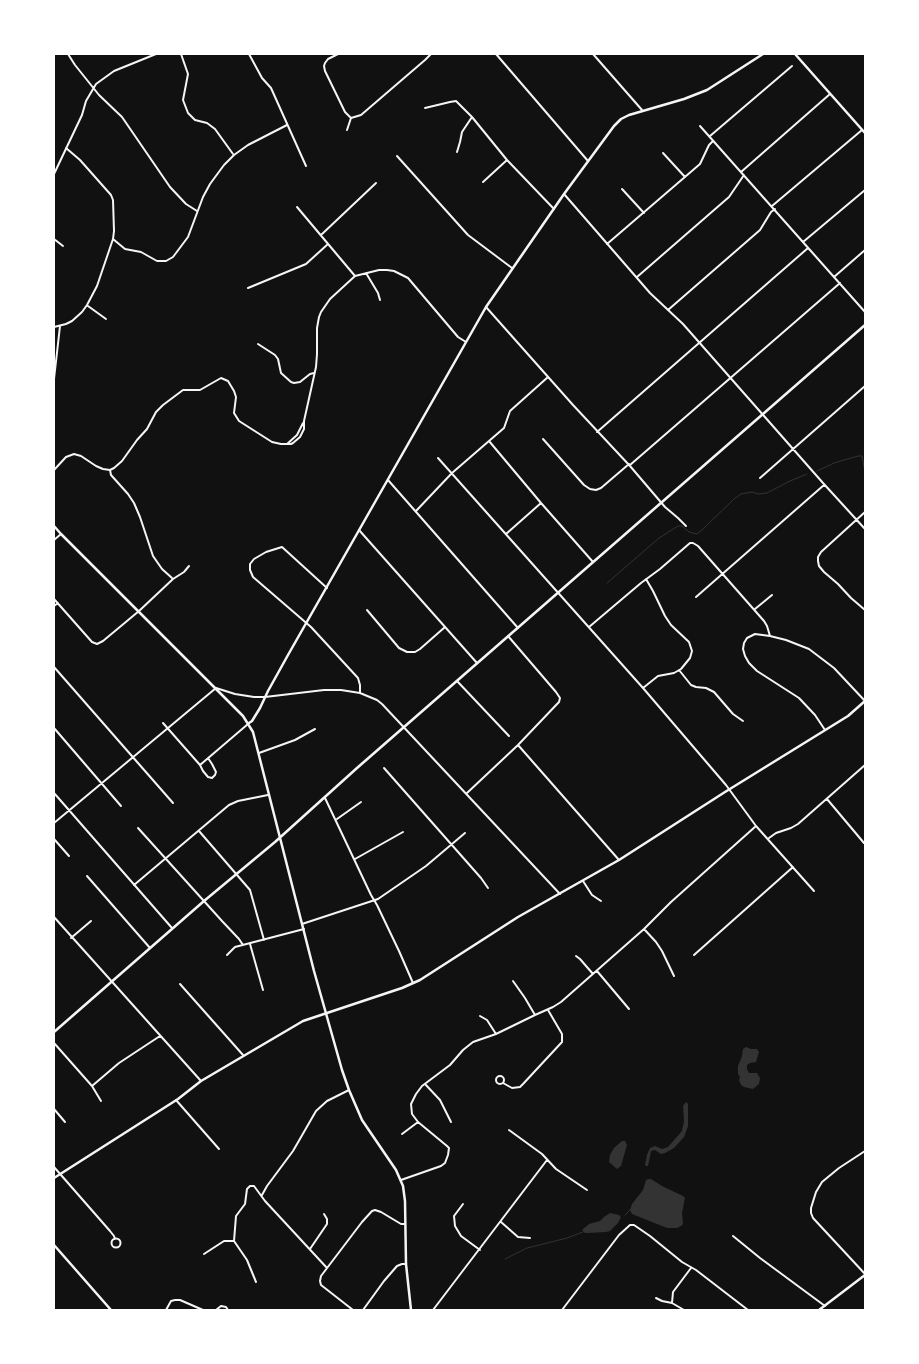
<!DOCTYPE html>
<html>
<head>
<meta charset="utf-8">
<style>
	body { margin:0 }
	#map { position:relative; width:919px; height:1364px; overflow:hidden; background:#111; font-family:Quicksand,sans-serif }
	canvas { display:block }
	.frame { position:absolute; inset:0; border:55px solid #fff; pointer-events:none }
</style>
</head>
<body>
<div id="map">
<canvas width="919" height="1364"></canvas>
<div class="frame"></div>
</div>
<script>
const c = document.querySelector('canvas').getContext('2d');
c.lineJoin = 'round';
function fillPath(path, color) {
  c.fillStyle = color;
  c.fill(path, 'evenodd');
}
function toPath(rows) {
  const path = new Path2D();
  for (const r of rows) {
    if (r.length === 3) {
      path.moveTo(r[0] + r[2], r[1]);
      path.arc(r[0], r[1], r[2], 0, 2 * Math.PI);
      continue;
    }
    path.moveTo(r[0], r[1]);
    for (let i = 2; i < r.length; i += 2) path.lineTo(r[i], r[i + 1]);
  }
  return path;
}
function trace(path, color, width, dash) {
  c.strokeStyle = color;
  c.lineWidth = width;
  c.lineCap = dash ? 'butt' : 'round';
  c.setLineDash(dash || []);
  c.stroke(path);
}
fillPath(toPath([
	[746,1047,751,1049,757,1049,759,1052,756,1062,750,1063,747,1065,747,1069,749,1073,757,1073,760,1078,759,1084,753,1089,744,1087,741,1085,739,1080,740,1077,738,1074,738,1066,742,1056,743,1049],
	[686,1102,688,1104,688,1126,684,1137,674,1148,665,1153,661,1154,655,1150,651,1151,648,1166,646,1166,645,1165,647,1155,650,1148,655,1146,662,1149,668,1147,682,1131,684,1121,683,1106],
	[622,1141,625,1141,627,1145,621,1166,617,1169,609,1162,610,1155,614,1148],
	[649,1179,651,1179,662,1186,683,1196,685,1198,682,1213,683,1224,681,1226,677,1228,667,1228,632,1214,630,1210,632,1204,643,1190,646,1180],
	[610,1213,619,1215,621,1217,618,1223,610,1231,606,1232,588,1233,585,1233,582,1230,589,1224,600,1221,604,1217]
]), '#333');
trace(toPath([
	[817,471,834,463,858,456,862,456,865,472],
	[607,583,659,538,678,526,682,526,689,532,697,534,704,528,734,499,741,494,752,492,758,494,767,493,790,481,807,474],
	[625,1215,630,1210],
	[505,1259,527,1248,567,1238,583,1232]
]), '#333', 1);
trace(toPath([
	[68,54,75,65,99,95,122,117,170,187,186,204,197,211],
	[181,54,188,74,183,100,188,113,195,120,207,123,215,129,233,154],
	[249,54,262,78,271,88,306,166],
	[338,54,328,59,325,63,324,66,325,71,345,112,351,118,361,115,425,60,431,54],
	[496,54,588,161],
	[593,54,642,110],
	[425,108,450,102,456,101,472,117,507,160,554,209],
	[700,126,865,312],
	[347,130,351,118],
	[710,136,792,66],
	[457,152,460,142,462,132,472,117],
	[663,153,685,177],
	[397,156,468,235,512,268],
	[741,172,830,94],
	[54,174,82,115,86,101,96,84,114,71,156,54],
	[483,182,507,160],
	[622,189,644,213],
	[564,194,650,293,683,324,823,483,865,529],
	[772,206,862,130],
	[297,207,355,276],
	[321,235,376,183],
	[54,239,63,246],
	[113,239,125,249,141,252,157,261,166,261,173,257,188,237,203,197,210,184,224,165,234,155,248,145,287,125],
	[803,242,865,190],
	[607,244,700,164,709,145,713,141],
	[366,273,378,293,380,300],
	[637,277,729,197,744,175],
	[834,277,865,250],
	[248,288,306,264,328,244],
	[88,306,106,319],
	[486,307,573,405,630,466,665,507,678,518,686,526],
	[668,310,760,230,771,212,775,209],
	[54,327,66,324,72,321,82,312,87,305,97,286,113,239,114,231,113,200,111,195,80,160,66,148],
	[258,344,275,355,278,359,281,373,291,382,294,383,300,382,310,374,314,373],
	[54,379,60,326],
	[597,432,808,248],
	[543,439,584,485,590,489,596,490,601,488,629,464],
	[489,441,541,503,593,562],
	[287,444,297,435,303,423],
	[438,458,643,688,726,785,756,826,814,891],
	[630,465,840,283],
	[54,470,66,457,74,454,81,456,96,466,103,469,110,470,114,468,122,461,137,440,147,429,156,412,163,405,183,390,200,390,221,378,228,381,234,391,236,397,234,413,239,421,272,442,281,444,291,444,293,443,300,437,304,429,304,421,316,367,317,354,317,328,319,317,321,312,330,299,355,276,379,270,387,270,394,271,408,278,458,337,466,342],
	[110,470,111,475,128,494,134,503,140,517,153,556,162,569,172,578],
	[760,478,865,386],
	[388,480,518,628],
	[416,511,452,473,504,428,510,411,548,377],
	[865,512,821,552,818,557,818,561,819,566,824,572,838,584,851,598,865,610],
	[359,530,477,663],
	[506,534,541,503],
	[54,540,61,534],
	[327,588,282,547,266,552,254,559,250,564,250,570,253,577,311,627,358,678,360,685,360,693],
	[696,597,824,485],
	[54,599,92,642,97,644,103,641,139,611,173,579,184,572,189,566],
	[54,606,58,603],
	[755,609,772,595],
	[367,610,399,648,407,652,415,652,420,649,445,627],
	[589,627,641,583,660,569,690,543,693,543,698,546,764,621,767,626,770,636],
	[54,667,173,803],
	[679,670,691,685,696,687,706,688,714,692,733,714,743,721],
	[457,681,509,736],
	[643,688,658,676,674,673,681,669,690,658,692,651,689,642,671,625,665,616,653,591,646,579],
	[163,723,200,765,203,771,208,777,212,778,215,775,216,772,212,764,208,758],
	[54,728,121,806],
	[825,730,815,715,799,698,757,671,749,663,745,656,743,649,744,643,747,638,755,634,770,636,786,640,809,649,834,668,865,701],
	[518,745,619,860],
	[259,753,295,740,315,729],
	[200,765,248,724],
	[384,768,481,878,488,888],
	[54,793,172,928],
	[467,793,518,745,559,702,560,698,556,692,508,636],
	[325,798,371,895,377,905,399,951,413,983],
	[827,799,864,843],
	[337,819,361,802],
	[54,823,216,688,235,694,254,697,265,697,324,690,341,690,360,693,377,700,382,704,560,894],
	[138,828,222,921,239,939,243,945],
	[199,831,250,890,264,940],
	[769,838,776,833,791,828,798,824,865,765],
	[54,839,69,856],
	[355,859,403,832],
	[87,876,150,948],
	[583,881,592,895,601,901],
	[134,885,229,805,238,801,268,795],
	[54,917,201,1081],
	[302,924,378,899,426,866,465,833],
	[644,929,656,942,662,951,674,976],
	[71,938,91,921],
	[250,944,263,990],
	[227,955,235,947,304,929],
	[694,955,793,867],
	[576,956,580,959,593,974],
	[597,971,629,1009],
	[513,981,525,998,535,1015],
	[180,984,243,1055],
	[480,1016,487,1020,496,1034],
	[54,1043,92,1086,101,1101],
	[500,1080,4],
	[503,1083,512,1088,520,1087,523,1084,562,1042,562,1034,548,1010],
	[425,1084,440,1100,451,1122],
	[92,1086,119,1063,160,1036],
	[176,1100,219,1149],
	[54,1109,65,1122],
	[509,1130,542,1154,556,1169,587,1190],
	[402,1134,418,1122],
	[865,1151,839,1168,822,1182,816,1192,811,1208,811,1213,813,1218,865,1274],
	[54,1167,110,1231,114,1236,115,1239],
	[401,1180,441,1166,445,1163,448,1155,449,1148,447,1146,418,1122,412,1114,411,1104,416,1094,422,1086,450,1065,463,1050,473,1042,496,1034,535,1015,553,1007,561,1002,644,929,671,902,756,826],
	[262,1195,267,1186,293,1151,316,1111,327,1101,349,1090],
	[463,1204,454,1216,455,1226,461,1236,480,1250],
	[501,1222,518,1237,530,1238],
	[733,1236,760,1258,825,1306],
	[116,1243,4.5],
	[234,1241,247,1260,256,1282],
	[310,1249,327,1224,327,1219,324,1214],
	[204,1254,224,1241,234,1241,236,1216,245,1204,247,1189,250,1186,254,1186,265,1201,327,1268],
	[656,1298,662,1301,672,1303],
	[166,1310,171,1301,175,1300,180,1300,203,1310],
	[216,1310,221,1306,226,1307,228,1310],
	[353,1310,321,1285,320,1281,321,1276,362,1222,372,1211,375,1210,381,1212,401,1224,405,1224],
	[363,1310,384,1281,397,1266,402,1264,406,1264],
	[433,1310,547,1160],
	[562,1310,619,1235,630,1225,634,1225,650,1236,682,1262,696,1270,748,1310],
	[684,1310,672,1303,673,1292,691,1268]
]), '#f5f5f5', 2);
trace(toPath([
	[795,54,865,133],
	[54,1178,178,1099,201,1081,303,1021,402,988,420,980,518,917,619,860,725,792,848,716,865,701],
	[819,1310,865,1275]
]), '#f5f5f5', 2.5);
trace(toPath([
	[54,526,61,534,243,716,253,732,314,971,342,1070,349,1090,362,1120,396,1170,403,1186,405,1201,406,1264,411,1310],
	[249,723,252,721,260,708,268,691,288,655,486,307,564,194,614,126,621,119,629,115,684,99,707,90,763,54],
	[54,1032,204,901,275,842,357,768,865,325],
	[54,1245,111,1310]
]), '#f5f5f5', 2.5);
</script>
</body>
</html>
